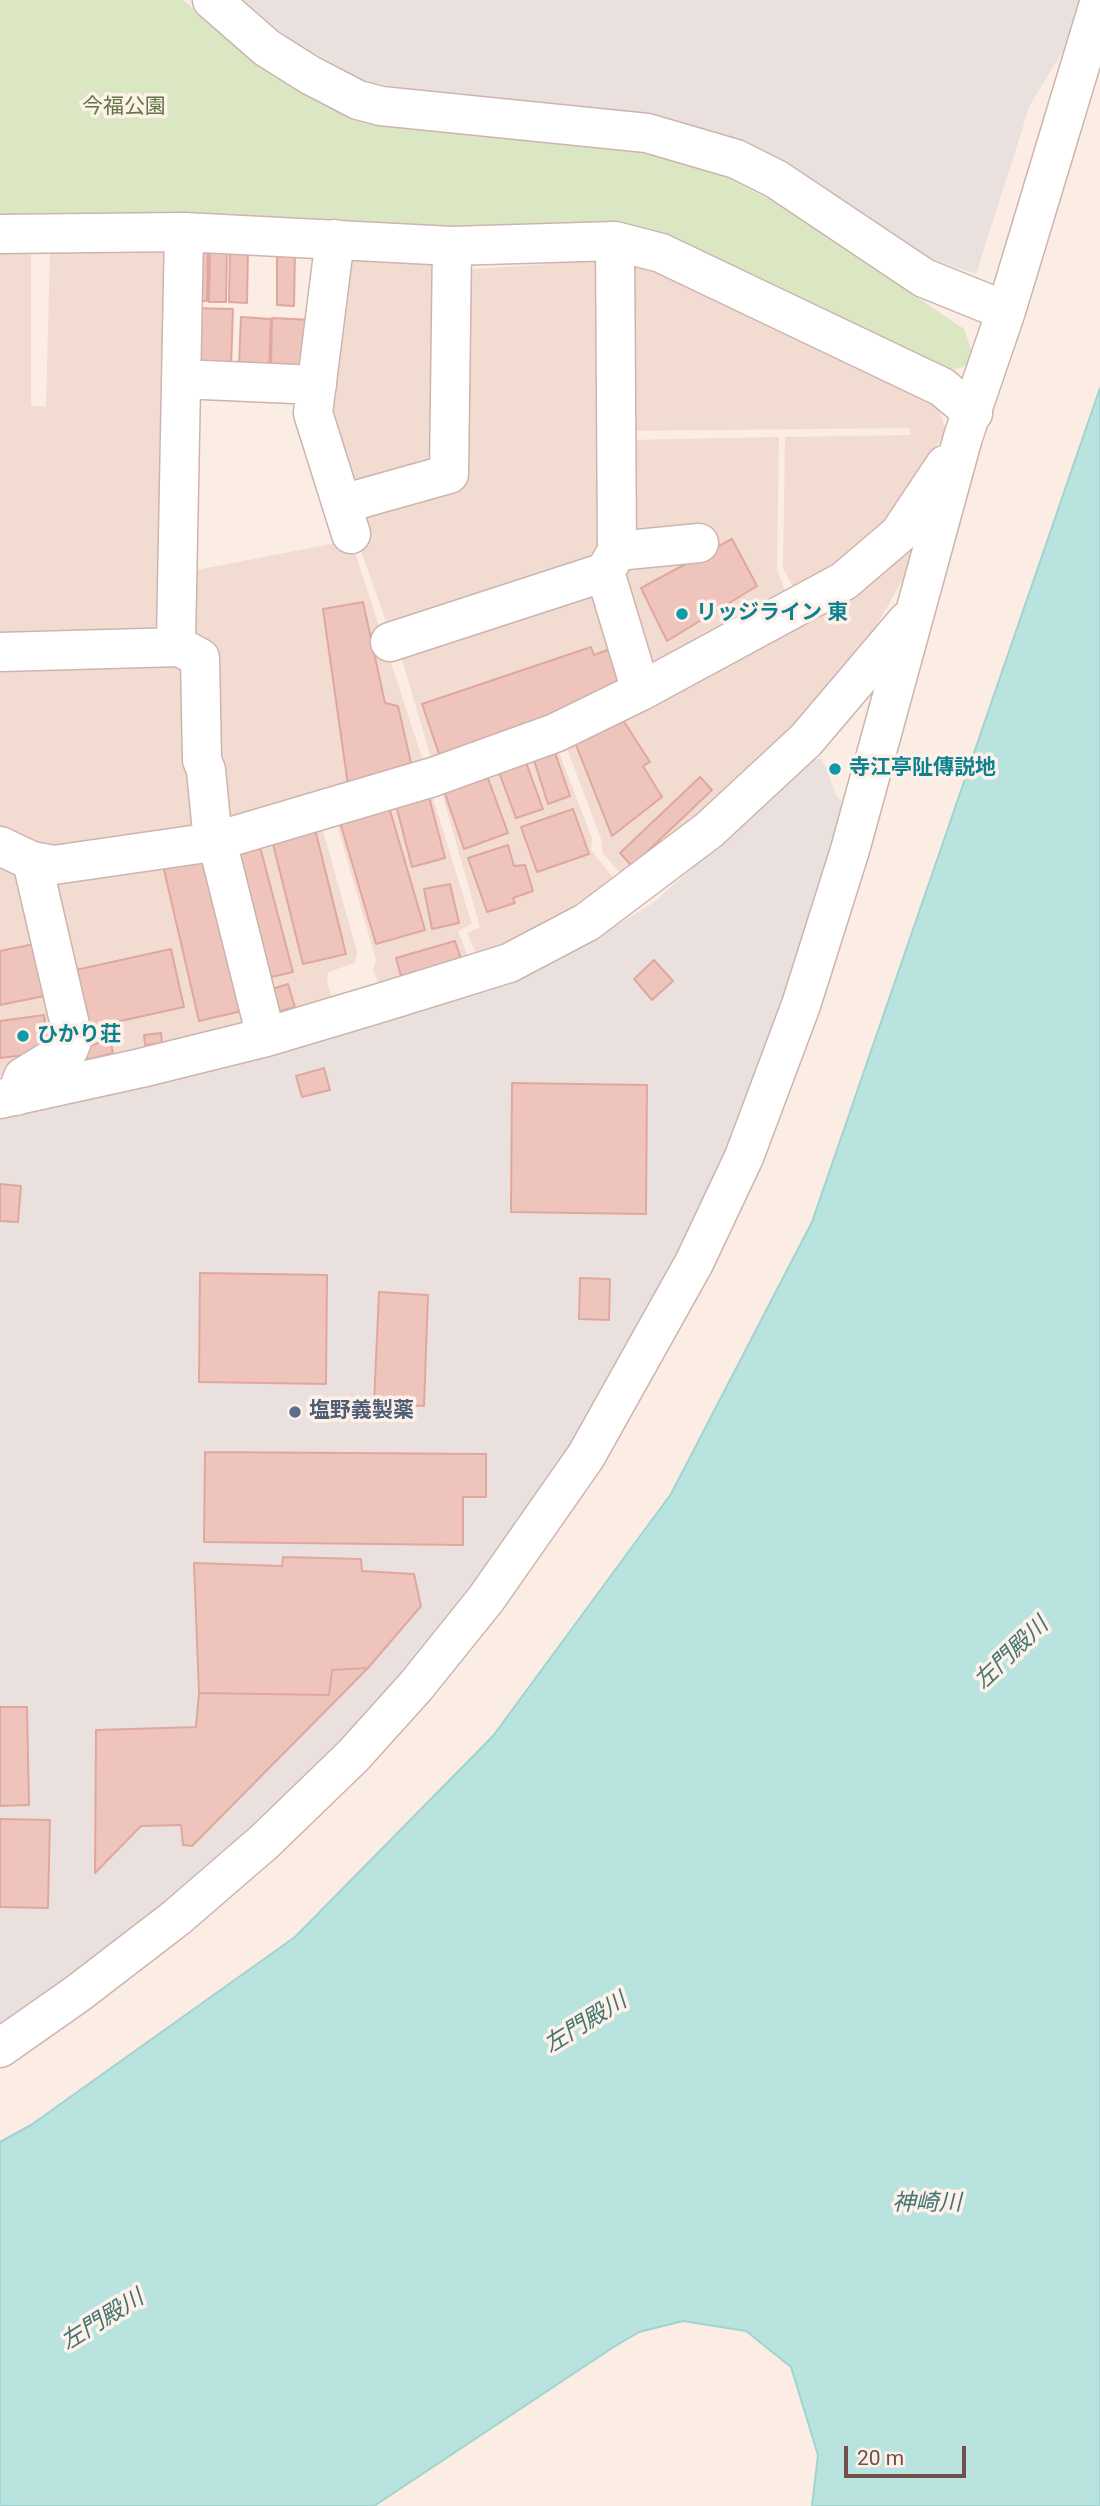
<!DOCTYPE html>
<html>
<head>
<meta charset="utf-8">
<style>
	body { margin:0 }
	#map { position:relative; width:1100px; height:2506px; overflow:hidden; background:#fbece4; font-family:Roboto,sans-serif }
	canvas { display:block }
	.scale { position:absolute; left:844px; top:2446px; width:122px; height:32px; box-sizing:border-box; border:4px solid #714f4b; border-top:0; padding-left:9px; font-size:21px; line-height:24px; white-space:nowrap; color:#714f4b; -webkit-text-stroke:5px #fef1e9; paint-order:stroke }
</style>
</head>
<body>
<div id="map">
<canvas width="1100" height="2506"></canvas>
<div class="scale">20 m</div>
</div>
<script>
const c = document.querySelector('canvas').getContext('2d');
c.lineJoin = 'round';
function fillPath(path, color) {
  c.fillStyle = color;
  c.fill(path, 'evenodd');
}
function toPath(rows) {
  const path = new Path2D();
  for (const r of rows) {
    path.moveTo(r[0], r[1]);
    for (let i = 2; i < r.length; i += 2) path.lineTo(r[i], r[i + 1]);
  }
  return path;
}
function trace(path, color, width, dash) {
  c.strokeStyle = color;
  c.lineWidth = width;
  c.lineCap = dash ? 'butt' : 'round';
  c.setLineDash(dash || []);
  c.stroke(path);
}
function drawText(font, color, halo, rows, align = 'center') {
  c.font = font + ' Roboto,"Noto Sans JP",sans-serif';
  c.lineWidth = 7;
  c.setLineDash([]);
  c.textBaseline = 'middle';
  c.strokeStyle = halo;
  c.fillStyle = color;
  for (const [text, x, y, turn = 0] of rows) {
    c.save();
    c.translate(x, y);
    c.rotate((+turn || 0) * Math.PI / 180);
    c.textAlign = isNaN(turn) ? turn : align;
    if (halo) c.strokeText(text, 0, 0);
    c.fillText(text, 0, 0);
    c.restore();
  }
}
fillPath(toPath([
	[170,246,168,640,0,645,0,248,31,248,31,406,46,407,50,249],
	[337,252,441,262,442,468,343,495,319,413],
	[609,260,607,555,390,633,347,511,459,478,459,270],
	[625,263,657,265,938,408,946,429,895,526,799,598,783,568,785,437,910,435,910,428,626,431],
	[779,437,777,569,789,602,644,681,622,565,629,440],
	[351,540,426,770,215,830,209,746,207,639,183,640,187,572],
	[909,544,921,548,871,635,795,730,691,828,622,875,603,854,601,839,563,738],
	[599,584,634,687,434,768,399,650],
	[0,660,192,665,207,834,86,854,0,834],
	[554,740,592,838,591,850,616,881,534,934,476,953,467,933,480,927,439,783],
	[429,785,472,924,458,931,468,957,380,986,373,970,376,960,334,814],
	[320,819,357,952,355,963,328,972,327,982,333,1001,267,1022,222,846],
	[214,848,258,1024,43,1076,78,1045,39,876],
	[0,853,28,865,66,1050,18,1072,0,1076]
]), '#f2dcd2');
fillPath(toPath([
	[244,0,1086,0,1077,28,1030,105,976,274,917,254,770,156,655,114,426,92,370,83,291,41],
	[815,759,821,759,824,763,837,797,846,804,737,1143,637,1335,545,1489,453,1616,352,1737,232,1850,0,2030,0,1115,596,938,653,903]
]), '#eae1de');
fillPath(toPath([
	[0,0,183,0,247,55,348,116,394,127,632,148,717,172,787,209,964,329,976,363,946,372,710,261,463,235,0,215]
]), '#dbe7c3');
const water = toPath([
	[1100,388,1100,2506,812,2506,818,2455,791,2367,746,2331,683,2321,639,2332,612,2348,374,2506,0,2506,0,2142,31,2125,295,1937,493,1736,671,1494,812,1222,1100,388]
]);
fillPath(water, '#b9e3df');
trace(water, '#a0d4cf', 2);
const building = toPath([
	[190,245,208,245,207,301,189,301,190,245],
	[210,246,227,247,226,302,209,302,210,246],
	[230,247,248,247,247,303,229,302,230,247],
	[277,250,295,250,294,306,277,305,277,250],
	[189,308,233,309,231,367,187,365,189,308],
	[241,317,271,319,269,368,239,366,241,317],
	[272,318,313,320,311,368,271,367,272,318],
	[732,539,757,586,667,641,641,588,732,539],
	[363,602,385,703,398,706,411,763,348,785,323,609,363,602],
	[591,647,594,655,613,648,624,683,606,696,440,757,422,704,591,647],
	[621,717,650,762,643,766,662,797,612,836,574,740,621,717],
	[553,747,570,796,548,804,532,754,553,747],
	[524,757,543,809,516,818,497,767,524,757],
	[486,773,508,833,464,849,443,788,486,773],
	[700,777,712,790,632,866,620,853,700,777],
	[428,793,445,858,412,867,395,801,428,793],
	[389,807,425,930,376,944,340,822,389,807],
	[573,809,589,854,537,872,521,827,573,809],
	[315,829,346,954,303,964,272,840,315,829],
	[259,843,293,972,258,980,225,852,259,843],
	[508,845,514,866,525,865,533,891,513,898,515,903,487,912,468,858,508,845],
	[211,856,246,1010,199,1021,162,861,211,856],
	[450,884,459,923,432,929,424,889,450,884],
	[455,941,461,959,401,976,396,958,455,941],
	[34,944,44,996,0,1005,0,951,34,944],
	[171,949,184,1007,84,1029,71,971,171,949],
	[654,960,673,981,652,1000,634,979,654,960],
	[288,984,295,1007,270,1014,263,992,288,984],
	[44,1015,49,1052,0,1058,0,1021,44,1015],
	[161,1033,162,1043,145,1045,144,1035,161,1033],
	[110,1040,113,1053,88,1060,84,1047,110,1040],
	[324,1068,330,1090,302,1097,296,1076,324,1068],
	[512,1083,647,1085,646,1214,511,1212,512,1083],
	[0,1184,21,1186,18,1222,0,1221,0,1184],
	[200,1273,327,1275,326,1384,199,1382,200,1273],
	[580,1278,610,1279,609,1320,579,1319,580,1278],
	[379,1292,428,1295,424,1406,374,1404,379,1292],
	[205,1452,486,1454,486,1497,463,1497,463,1545,204,1542,205,1452],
	[283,1557,361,1559,362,1571,414,1574,421,1606,368,1668,332,1670,329,1695,199,1693,194,1563,282,1566,283,1557],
	[368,1668,192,1846,183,1845,181,1825,141,1826,95,1873,96,1730,196,1727,199,1693,329,1695,332,1670,368,1668],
	[0,1707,27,1707,29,1805,0,1806,0,1707],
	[0,1819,50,1820,48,1908,0,1907,0,1819]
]);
fillPath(building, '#eec4bd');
trace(building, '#e0a79e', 2);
const minor = toPath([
	[212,0,267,48,310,75,358,100,381,106,647,133,736,159,776,179,924,278,1006,311],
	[184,232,176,639,180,647,200,658,202,760,206,770,213,842],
	[0,234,184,232,452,246,615,241,661,253,942,387,973,413],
	[335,239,313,413,351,534],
	[615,241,617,551,605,572,641,691],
	[181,379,317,385],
	[342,504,449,474,452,246],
	[617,551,699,543],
	[390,642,605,572],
	[0,652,180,647],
	[217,841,266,1037],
	[0,846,32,861,54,865,213,842,433,777,555,733,641,691,844,581,899,534,945,465],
	[16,1096,23,1077,69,1049,73,1038,32,861],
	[0,1099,141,1068,266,1037,380,1003,509,963,587,922,709,830,806,740,907,621],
	[0,2048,77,1994,176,1918,264,1842,353,1756,416,1686,486,1599,586,1456,694,1263,744,1157,801,1005,850,850,963,437,1006,311,1100,0]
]);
trace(minor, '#cdb4ae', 41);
trace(minor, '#fff', 38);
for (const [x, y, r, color] of [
	[682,614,7,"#0f9aa8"],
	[835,769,7,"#0f9aa8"],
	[23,1036,7,"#0f9aa8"],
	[295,1412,7,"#5c6f8a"]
]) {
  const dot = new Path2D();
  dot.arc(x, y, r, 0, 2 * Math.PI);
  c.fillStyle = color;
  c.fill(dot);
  trace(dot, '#fef1e9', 2.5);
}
drawText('21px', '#5f7743', '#fef1e9', [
	["今福公園",124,108]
]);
drawText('bold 21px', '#0d838f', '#fef1e9', [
	["リッジライン 東",696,614],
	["寺江亭阯傳説地",849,769],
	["ひかり荘",37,1036]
], 'left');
drawText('bold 21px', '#4e5e75', '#fef1e9', [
	["塩野義製薬",309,1412]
], 'left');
drawText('italic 23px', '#407672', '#fef1e9', [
	["左門殿川",1012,1654,-44],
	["左門殿川",586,2024,-32],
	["神崎川",927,2204],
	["左門殿川",103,2321,-32]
]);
</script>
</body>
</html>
